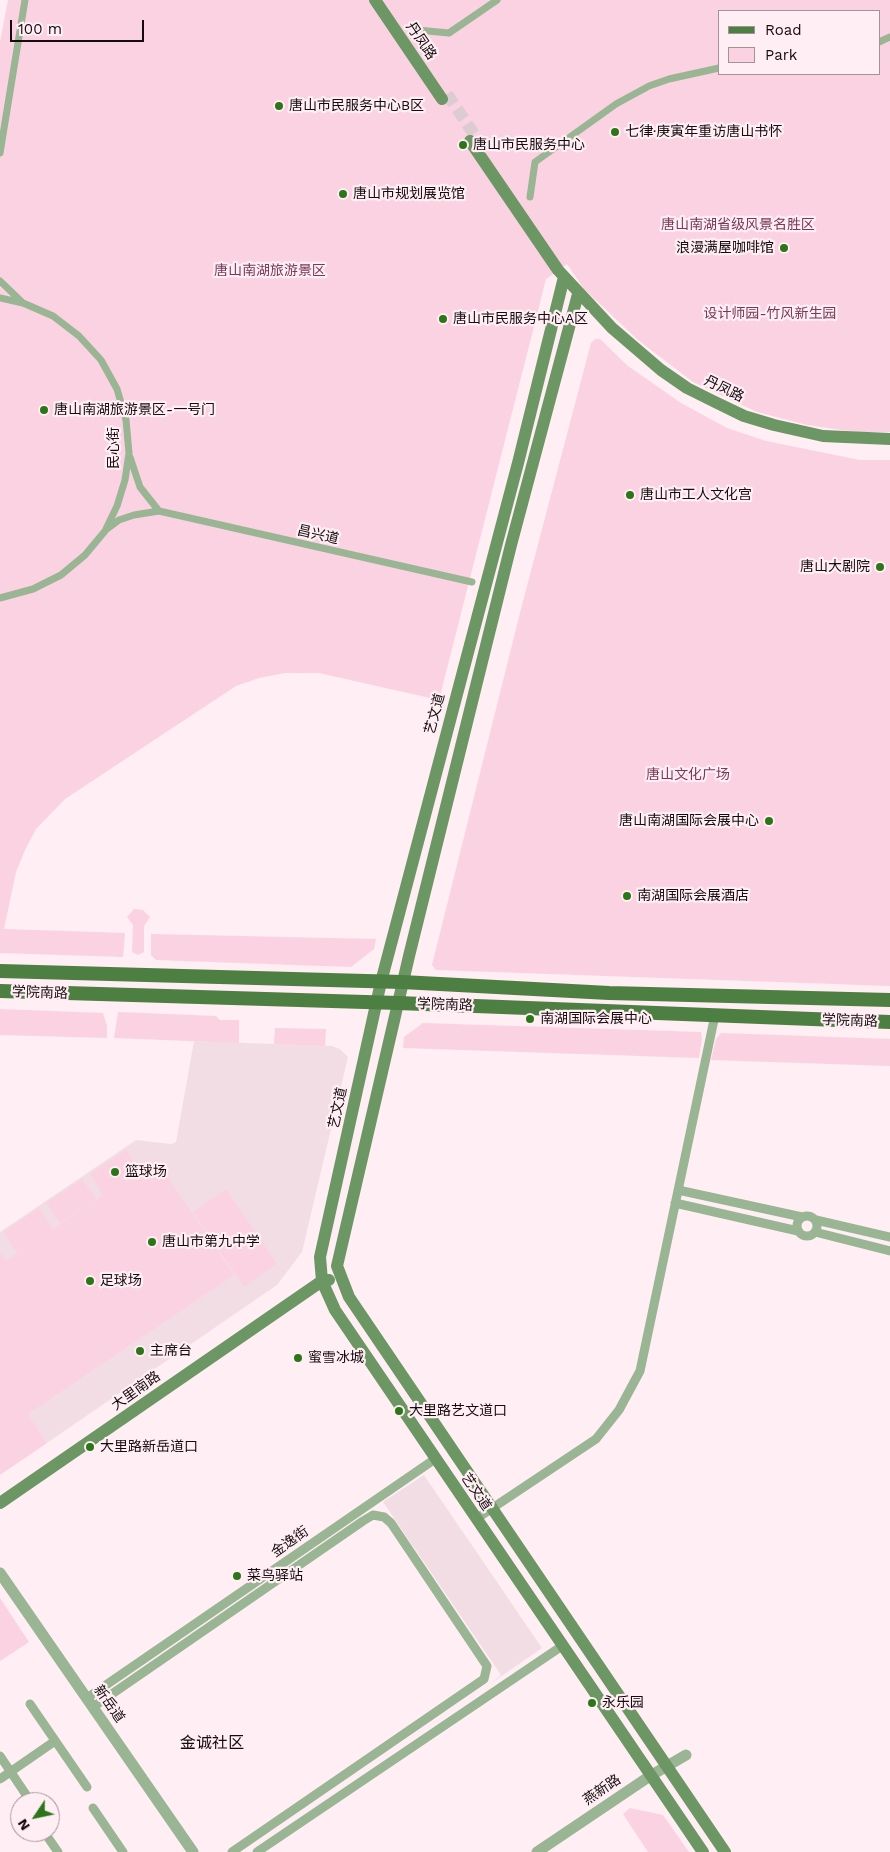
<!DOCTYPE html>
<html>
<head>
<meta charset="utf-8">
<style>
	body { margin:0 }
	#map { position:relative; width:890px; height:1852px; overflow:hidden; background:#ffeef4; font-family:"Work Sans",sans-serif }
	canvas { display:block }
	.legend { position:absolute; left:718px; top:10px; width:162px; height:65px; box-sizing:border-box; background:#ffeef4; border:1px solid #a19498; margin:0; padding:6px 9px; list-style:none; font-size:15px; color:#140c0f }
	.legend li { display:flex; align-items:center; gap:10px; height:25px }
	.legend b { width:25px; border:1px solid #a19498 }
	.north { position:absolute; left:10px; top:1792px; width:50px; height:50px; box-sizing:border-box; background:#ffeef4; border:1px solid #a19498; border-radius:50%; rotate:236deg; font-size:14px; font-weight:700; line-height:20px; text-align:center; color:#140c0f }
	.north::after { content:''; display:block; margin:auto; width:18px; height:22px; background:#2c7519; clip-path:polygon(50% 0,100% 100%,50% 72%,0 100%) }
	.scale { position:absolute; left:10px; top:20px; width:134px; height:22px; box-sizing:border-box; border:2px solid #140c0f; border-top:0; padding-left:6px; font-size:15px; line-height:18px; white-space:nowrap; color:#140c0f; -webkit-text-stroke:4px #ffeef4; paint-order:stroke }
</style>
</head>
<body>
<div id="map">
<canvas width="890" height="1852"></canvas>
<ul class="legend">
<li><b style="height:6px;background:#4c7f41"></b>Road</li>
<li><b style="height:14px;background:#fbd2e2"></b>Park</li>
</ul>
<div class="north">N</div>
<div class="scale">100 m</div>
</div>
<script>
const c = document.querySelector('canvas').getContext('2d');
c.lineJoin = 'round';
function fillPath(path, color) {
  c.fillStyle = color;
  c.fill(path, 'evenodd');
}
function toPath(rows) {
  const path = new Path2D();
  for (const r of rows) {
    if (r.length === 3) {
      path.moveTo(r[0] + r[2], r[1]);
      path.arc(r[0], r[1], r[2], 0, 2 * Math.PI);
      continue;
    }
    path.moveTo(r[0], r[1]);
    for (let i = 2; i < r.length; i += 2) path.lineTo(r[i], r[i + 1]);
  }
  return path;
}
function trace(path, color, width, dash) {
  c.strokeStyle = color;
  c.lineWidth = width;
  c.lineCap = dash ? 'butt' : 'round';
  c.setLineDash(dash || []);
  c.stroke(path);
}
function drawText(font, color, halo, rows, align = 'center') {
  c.font = font + ' "Work Sans","Noto Sans SC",sans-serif';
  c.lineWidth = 4.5;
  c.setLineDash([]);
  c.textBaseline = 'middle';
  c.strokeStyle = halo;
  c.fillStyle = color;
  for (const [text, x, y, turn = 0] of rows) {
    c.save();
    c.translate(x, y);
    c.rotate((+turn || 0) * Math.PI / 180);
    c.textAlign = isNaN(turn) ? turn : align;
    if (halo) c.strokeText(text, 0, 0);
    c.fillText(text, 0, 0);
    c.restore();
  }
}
fillPath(toPath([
	[194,1041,332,1046,340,1049,348,1057,302,1252,277,1285,47,1443,0,1373,0,1232,136,1140,171,1144,176,1142],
	[424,1475,542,1648,490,1684,501,1675,383,1502]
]), '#f2dde5');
fillPath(toPath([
	[8,0,890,0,890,432,856,432,807,425,757,412,693,382,638,340,584,289,567,264,546,279,439,700,319,673,285,673,259,678,236,686,65,799,36,829,25,850,16,872,4,929,125,933,123,957,0,953,0,42],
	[719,11,879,11,879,74,719,74],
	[595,339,600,339,628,366,681,403,727,428,766,441,860,460,890,460,890,986,436,970,432,965,521,609,591,343],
	[134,909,143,910,150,917,144,926,144,952,138,955,132,952,133,925,127,917],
	[151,934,376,939,374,949,351,967,156,960,151,955],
	[0,1009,103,1013,107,1026,107,1038,0,1035],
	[118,1012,216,1016,220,1020,239,1020,239,1043,114,1038],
	[423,1023,701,1032,702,1039,699,1058,403,1048,404,1037],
	[275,1028,326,1029,325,1046,274,1044],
	[721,1033,890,1039,890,1066,711,1060,716,1039],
	[126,1150,140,1170,156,1160,234,1275,28,1414,47,1443,0,1475,0,1252,6,1261,103,1195,90,1174],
	[82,1179,96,1199,60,1223,46,1203],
	[226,1189,277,1264,244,1287,193,1212],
	[39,1208,53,1229,17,1253,3,1232],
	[0,1598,29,1642,0,1661],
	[630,1808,663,1815,689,1852,648,1852,623,1814]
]), '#fbd2e2');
trace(toPath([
	[447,94,476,137]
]), '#dcccd2', 12, [12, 6]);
trace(toPath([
	[417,30,449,33,497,0],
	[879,42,890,37],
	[0,153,25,0],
	[530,197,535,162,616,104,649,86,669,79,719,68],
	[0,281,23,303],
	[0,298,23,303,53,316,79,336,101,360,117,389,126,420,129,453,125,480,117,506,105,531,85,555,61,575,33,589,0,598],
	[130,457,140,487,159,511],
	[107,529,119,520,134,515,159,511,472,582]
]), '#99b593', 7);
trace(toPath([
	[678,1190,802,1217],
	[675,1203,798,1231],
	[807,1226,10],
	[816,1220,890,1237],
	[815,1232,890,1251],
	[476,1519,596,1439,619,1410,640,1371,715,1015],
	[87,1698,435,1459],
	[30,1704,87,1787],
	[93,1707,363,1521,373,1515,384,1517,391,1523,487,1666,484,1679,232,1852],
	[0,1756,31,1802],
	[0,1779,55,1741],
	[93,1808,123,1852],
	[49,1839,58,1852],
	[257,1852,562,1646]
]), '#99b593', 9);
trace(toPath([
	[0,1573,193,1852],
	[537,1852,650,1776,686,1755]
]), '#99b593', 11);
trace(toPath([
	[375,0,442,99],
	[470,141,558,270,612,328,661,370,687,388,713,401,744,416,774,425,823,436,890,439],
	[564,277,518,463,381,982,320,1257,322,1281,335,1310,703,1852],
	[578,294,511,545,409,956,337,1266,349,1297,725,1852],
	[0,1503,322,1281,329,1280]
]), '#6c9663', 12);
trace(toPath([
	[0,971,402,982,609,993,890,1000],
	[0,991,398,1003,890,1022]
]), '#4c7f41', 14);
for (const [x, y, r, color] of [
	[279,106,5,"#2c7519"],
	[615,132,5,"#2c7519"],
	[463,145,5,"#2c7519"],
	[343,194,5,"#2c7519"],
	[784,248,5,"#2c7519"],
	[443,319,5,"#2c7519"],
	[44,410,5,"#2c7519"],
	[630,495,5,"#2c7519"],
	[880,567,5,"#2c7519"],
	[769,821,5,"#2c7519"],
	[627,896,5,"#2c7519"],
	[530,1019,5,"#2c7519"],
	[115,1172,5,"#2c7519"],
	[152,1242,5,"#2c7519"],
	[90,1281,5,"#2c7519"],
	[140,1351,5,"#2c7519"],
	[298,1358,5,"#2c7519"],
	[399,1411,5,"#2c7519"],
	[90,1447,5,"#2c7519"],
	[237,1576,5,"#2c7519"],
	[592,1703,5,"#2c7519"]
]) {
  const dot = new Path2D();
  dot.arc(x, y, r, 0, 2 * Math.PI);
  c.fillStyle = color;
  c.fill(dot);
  trace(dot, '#ffeef4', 2);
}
drawText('14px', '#140c0f', '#ffeef4', [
	["丹凤路",421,41,56],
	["丹凤路",724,389,26],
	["民心街",114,448,-90],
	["昌兴道",318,535,13],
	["艺文道",435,714,-75],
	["学院南路",40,993,2],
	["学院南路",445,1005,2],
	["学院南路",850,1021,2],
	["艺文道",338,1108,-78],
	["大里南路",136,1391,-35],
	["艺文道",476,1492,56],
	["金逸街",290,1542,-35],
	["新岳道",109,1704,55],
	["燕新路",602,1790,-34]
]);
drawText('14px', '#140c0f', '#ffeef4', [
	["唐山市民服务中心B区",289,106],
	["七律·庚寅年重访唐山书怀",625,132],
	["唐山市民服务中心",473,145],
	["唐山市规划展览馆",353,194],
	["浪漫满屋咖啡馆",774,248,"right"],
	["唐山市民服务中心A区",453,319],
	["唐山南湖旅游景区-一号门",54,410],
	["唐山市工人文化宫",640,495],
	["唐山大剧院",870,567,"right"],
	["唐山南湖国际会展中心",759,821,"right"],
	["南湖国际会展酒店",637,896],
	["南湖国际会展中心",540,1019],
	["篮球场",125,1172],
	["唐山市第九中学",162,1242],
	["足球场",100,1281],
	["主席台",150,1351],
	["蜜雪冰城",308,1358],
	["大里路艺文道口",409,1411],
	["大里路新岳道口",100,1447],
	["菜鸟驿站",247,1576],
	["永乐园",602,1703]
], 'left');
drawText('14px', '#783856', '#ffeef4', [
	["唐山南湖省级风景名胜区",738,225],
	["唐山南湖旅游景区",270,271],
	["设计师园-竹风新生园",770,314],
	["唐山文化广场",688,775]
]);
drawText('16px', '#140c0f', '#ffeef4', [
	["金诚社区",212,1743]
]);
</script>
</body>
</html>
